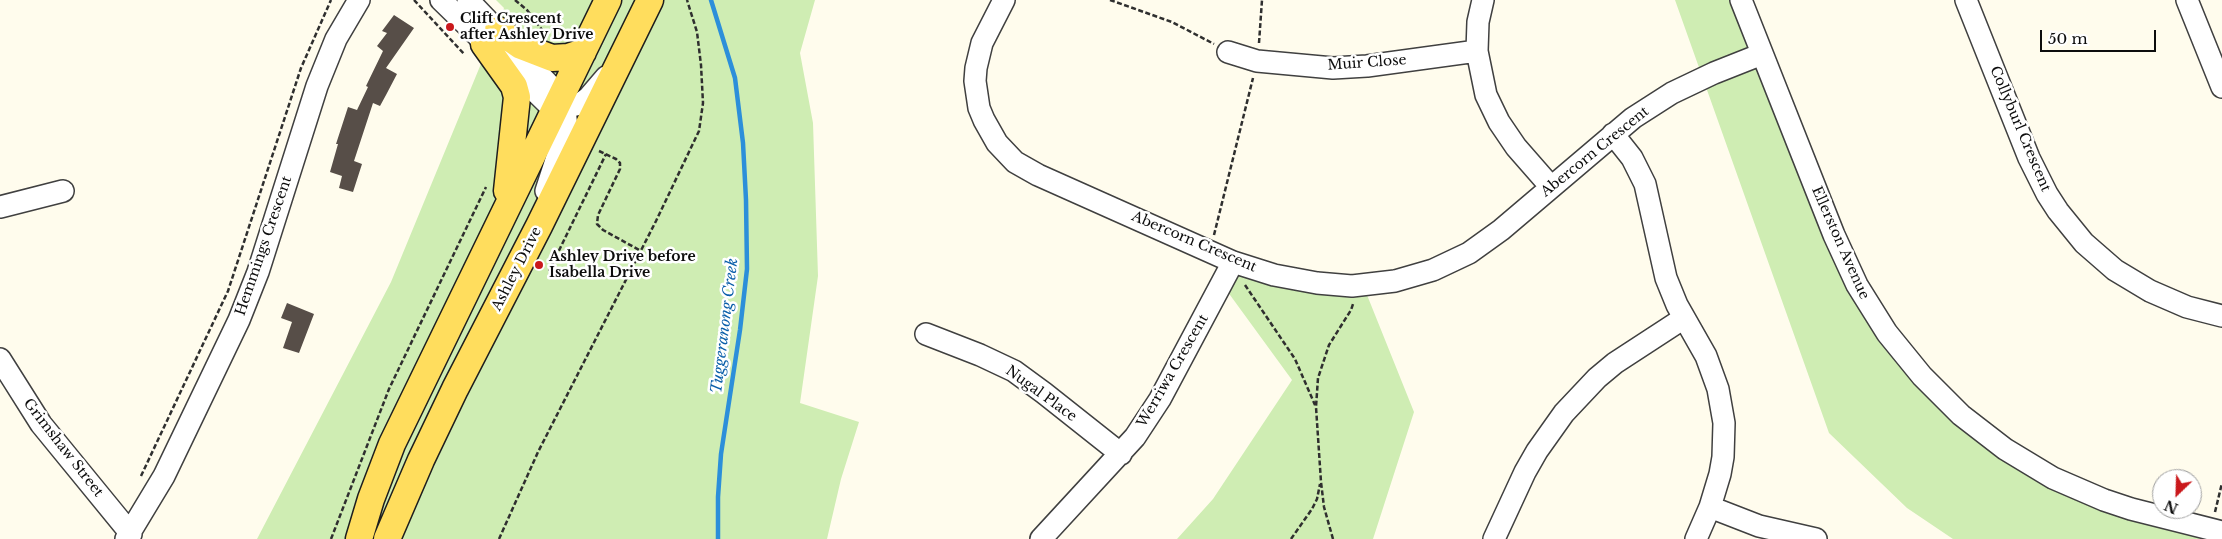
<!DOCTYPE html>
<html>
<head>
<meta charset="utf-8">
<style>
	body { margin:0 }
	#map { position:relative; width:2222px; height:539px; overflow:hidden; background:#fffced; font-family:"Libre Baskerville",serif }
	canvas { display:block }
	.north { position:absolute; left:2152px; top:469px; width:50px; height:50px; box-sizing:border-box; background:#fff; border:1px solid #9e9e9e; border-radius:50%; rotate:204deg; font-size:14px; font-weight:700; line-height:20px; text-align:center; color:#0d0d0d }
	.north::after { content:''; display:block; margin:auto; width:18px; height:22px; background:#ca181b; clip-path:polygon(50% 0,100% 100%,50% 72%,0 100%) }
	.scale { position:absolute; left:2040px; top:30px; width:116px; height:22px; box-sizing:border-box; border:2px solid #0d0d0d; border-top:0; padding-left:6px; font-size:15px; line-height:18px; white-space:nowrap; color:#0d0d0d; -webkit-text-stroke:4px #fff; paint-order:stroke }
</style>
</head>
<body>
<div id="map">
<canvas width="2222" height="539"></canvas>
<div class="north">N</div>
<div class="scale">50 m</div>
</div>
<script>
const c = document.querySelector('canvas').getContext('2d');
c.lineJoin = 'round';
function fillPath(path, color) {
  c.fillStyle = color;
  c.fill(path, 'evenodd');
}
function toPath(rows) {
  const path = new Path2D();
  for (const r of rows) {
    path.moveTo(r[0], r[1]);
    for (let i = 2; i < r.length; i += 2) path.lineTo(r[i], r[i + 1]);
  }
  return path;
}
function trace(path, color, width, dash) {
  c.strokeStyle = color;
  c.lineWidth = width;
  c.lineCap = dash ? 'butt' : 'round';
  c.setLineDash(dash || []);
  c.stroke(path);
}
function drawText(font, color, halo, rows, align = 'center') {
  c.font = font + ' "Libre Baskerville",serif';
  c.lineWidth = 5;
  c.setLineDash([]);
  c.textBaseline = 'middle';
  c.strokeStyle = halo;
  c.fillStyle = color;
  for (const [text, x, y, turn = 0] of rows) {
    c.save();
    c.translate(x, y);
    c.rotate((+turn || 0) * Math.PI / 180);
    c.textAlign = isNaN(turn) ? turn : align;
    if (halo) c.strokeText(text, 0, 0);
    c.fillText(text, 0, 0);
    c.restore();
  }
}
fillPath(toPath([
	[496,0,815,0,800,53,813,123,818,276,800,403,859,422,841,479,827,539,257,539,391,282,504,8],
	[1675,0,1741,0,1762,54,1897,346,2005,449,2222,539,1953,539,1907,508,1829,433],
	[1233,262,1363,285,1414,412,1373,539,1177,539,1213,499,1292,380,1222,284]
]), '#cfedb3');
trace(toPath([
	[711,0,735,78,743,143,746,200,747,269,740,330,721,454,718,497,718,539]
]), '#2c8fda', 4.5);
fillPath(toPath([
	[394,15,414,28,386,68,397,74,386,95,380,106,373,103,354,161,362,164,353,192,339,188,342,176,330,172,338,144,336,144,348,107,357,110,368,87,366,86,383,51,377,46,387,33,382,31],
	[287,303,314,314,299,353,283,348,292,322,281,318]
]), '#574e48');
const minor = toPath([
	[441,0,554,110,580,104,588,98,606,77],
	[468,0,560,96,564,103,567,126,546,191],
	[1004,0,982,43,976,68,975,81,979,108,984,120,997,143,1015,162,1038,175,1233,262,1274,275,1317,283,1352,286,1395,281,1433,270,1469,253,1501,230,1633,118,1672,93,1714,73,1762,54],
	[1741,0,1834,235,1857,285,1887,333,1922,376,1961,415,2005,449,2053,478,2104,500,2131,509,2222,532],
	[1966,0,2029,158,2047,194,2058,211,2084,243,2115,270,2150,291,2187,307,2222,316],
	[2187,0,2222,87],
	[1477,51,1478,22,1483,0],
	[1228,52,1257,61,1333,68,1367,66,1477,51,1486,95,1499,122,1516,147,1551,187],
	[1613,134,1632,158,1645,184,1666,278,1677,305,1706,356,1718,389,1724,423,1723,457,1720,474,1710,507,1696,539],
	[0,207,63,191],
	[926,334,980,355,1014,371,1044,393,1121,454],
	[0,359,41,424,131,534],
	[1710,507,1759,526,1816,539],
	[126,539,164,476,239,320,258,272,317,86,336,39,359,0],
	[1041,539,1135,437,1160,399,1233,262],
	[1494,539,1525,472,1537,451,1564,413,1597,378,1615,363,1684,318]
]);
const major = toPath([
	[498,30,521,46,552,58,568,57,583,52],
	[484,44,514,86,517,97,507,191],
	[359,539,371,499,392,444,608,0],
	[387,539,421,460,455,389,539,226,650,0]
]);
trace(minor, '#404040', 24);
trace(major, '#1e1e1e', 29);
trace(toPath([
	[414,0,465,55],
	[515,0,527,10,543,31],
	[1110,0,1172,22,1214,44],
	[1259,43,1262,0],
	[599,151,616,159,620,163,620,169,598,215,597,224,603,230,641,251],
	[1214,235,1253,78],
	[549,271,606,154],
	[1245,285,1295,359,1315,405],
	[141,476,228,291,301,68,331,0],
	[2215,512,2222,483],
	[331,539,389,389,486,187],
	[499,539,538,452,656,221,699,131,703,103,701,65,697,32,687,0],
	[1291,539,1312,509,1317,499,1320,484],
	[1333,539,1324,507,1321,482,1316,407,1318,378,1329,345,1351,310,1353,304]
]), '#2f2f2f', 2.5, [5, 2.5]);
trace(minor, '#fff', 21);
trace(major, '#ffdd5d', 26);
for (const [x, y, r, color] of [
	[450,27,5,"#ca181b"],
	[539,265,5,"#ca181b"]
]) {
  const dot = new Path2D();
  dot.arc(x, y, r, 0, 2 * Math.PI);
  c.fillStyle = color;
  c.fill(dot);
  trace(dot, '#fff', 2);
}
drawText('bold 14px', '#0d0d0d', '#fff', [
	["Clift Crescent",460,19],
	["after Ashley Drive",460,35],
	["Ashley Drive before",549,257],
	["Isabella Drive",549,273]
], 'left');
drawText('14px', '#0d0d0d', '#fff', [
	["Muir Close",1367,63,-4],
	["Collyburl Crescent",2020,129,67],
	["Abercorn Crescent",1595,152,-39],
	["Abercorn Crescent",1194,242,23],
	["Ellerston Avenue",1840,243,66],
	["Hemmings Crescent",264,246,-71],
	["Ashley Drive",517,269,-63],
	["Werriwa Crescent",1173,371,-60],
	["Nugal Place",1041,394,36],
	["Grimshaw Street",63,448,52]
]);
drawText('italic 15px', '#0b5faa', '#fff', [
	["Tuggeranong Creek",725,326,-83]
]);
</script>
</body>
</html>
